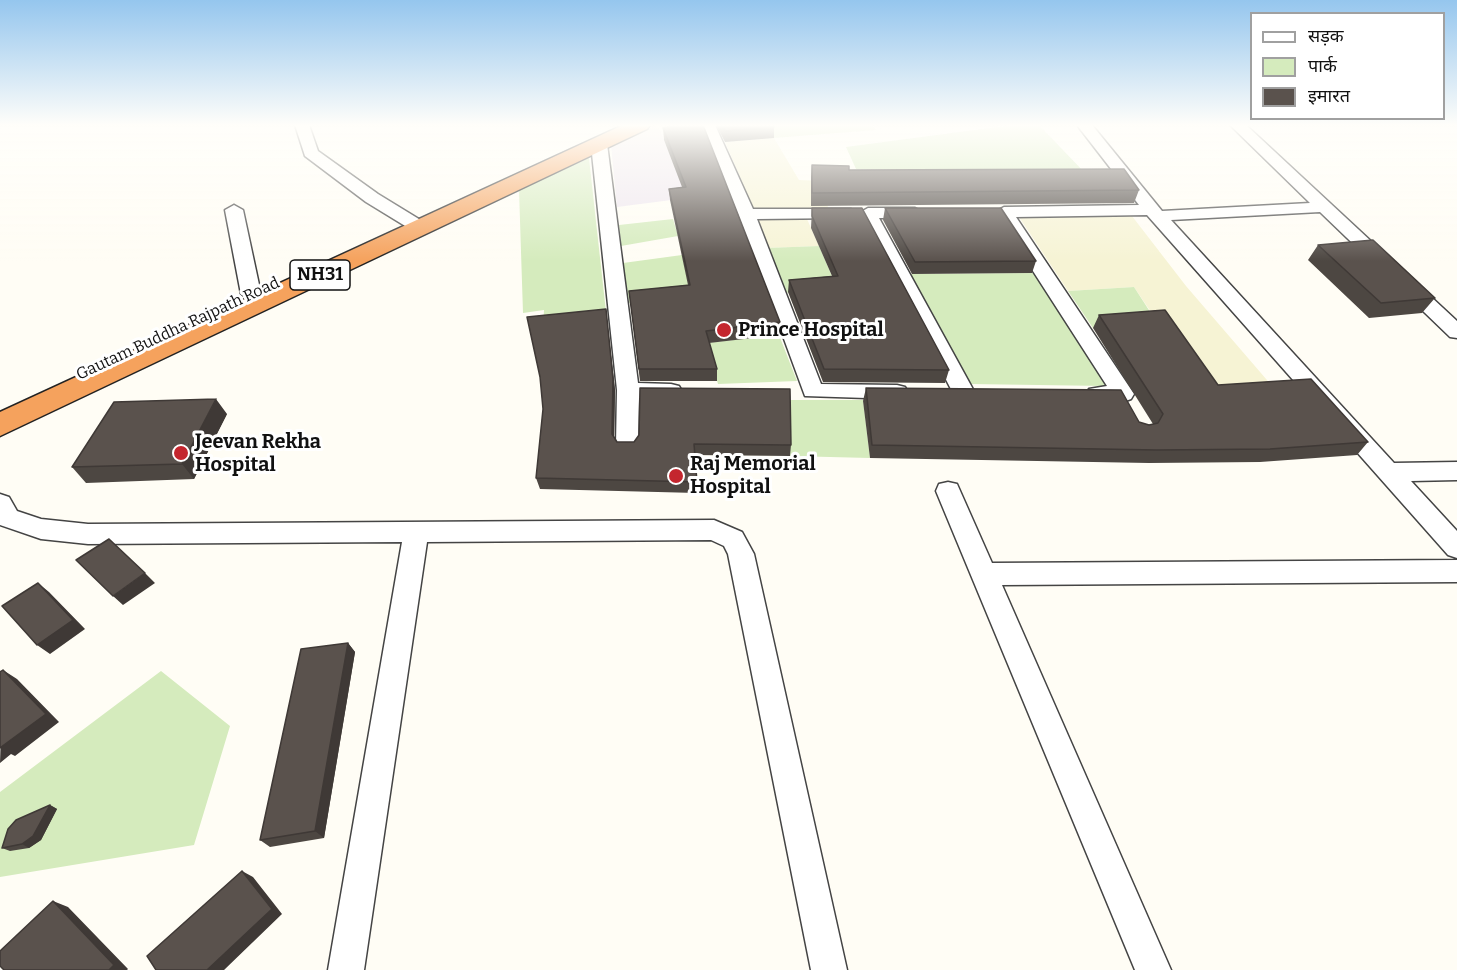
<!DOCTYPE html>
<html>
<head>
<meta charset="utf-8">
<style>
	body { margin:0 }
	#map { position:relative; width:1457px; height:970px; overflow:hidden; background:#fffdf5; font-family:Bitter,"Noto Sans Devanagari",serif }
	canvas { display:block }
	.legend { position:absolute; left:1250px; top:12px; width:195px; height:108px; box-sizing:border-box; background:#fff; border:2px solid #a0a0a0; margin:0; padding:8px 10px; list-style:none; font-size:18px; color:#111 }
	.legend li { display:flex; align-items:center; gap:12px; height:30px }
	.legend b { width:30px; border:2px solid #a0a0a0 }
</style>
</head>
<body>
<div id="map">
<canvas width="1457" height="970"></canvas>
<ul class="legend">
<li><b style="height:8px;background:#fff"></b>सड़क</li>
<li><b style="height:16px;background:#d5ebbd"></b>पार्क</li>
<li><b style="height:16px;background:#5a524d"></b>इमारत</li>
</ul>
</div>
<script>
const c = document.querySelector('canvas').getContext('2d');
c.lineJoin = 'round';
function fillPath(path, color) {
  c.fillStyle = color;
  c.fill(path, 'evenodd');
}
function toPath(rows) {
  const path = new Path2D();
  for (const r of rows) {
    path.moveTo(r[0], r[1]);
    for (let i = 2; i < r.length; i += 2) path.lineTo(r[i], r[i + 1]);
  }
  return path;
}
function trace(path, color, width, dash) {
  c.strokeStyle = color;
  c.lineWidth = width;
  c.lineCap = dash ? 'butt' : 'round';
  c.setLineDash(dash || []);
  c.stroke(path);
}
function drawText(font, color, halo, rows, align = 'center') {
  c.font = font + ' Bitter,serif';
  c.lineWidth = 6;
  c.setLineDash([]);
  c.textBaseline = 'middle';
  c.strokeStyle = halo;
  c.fillStyle = color;
  for (const [text, x, y, turn = 0] of rows) {
    c.save();
    c.translate(x, y);
    c.rotate((+turn || 0) * Math.PI / 180);
    c.textAlign = isNaN(turn) ? turn : align;
    if (halo) c.strokeText(text, 0, 0);
    c.fillText(text, 0, 0);
    c.restore();
  }
}
fillPath(toPath([
	[658,125,687,198,617,207,611,145]
]), '#eee6ef');
fillPath(toPath([
	[774,138,799,180,825,181,828,208,753,208,725,142],
	[1132,216,1186,286,1279,394,1209,398,1134,287,1068,291,1019,217],
	[754,218,807,219,819,246,766,248]
]), '#f6f3d4');
fillPath(toPath([
	[767,125,872,125,876,130,774,138],
	[1012,125,1039,125,1086,174,856,169,846,147],
	[589,158,607,321,543,327,544,310,523,313,519,190],
	[673,219,678,236,621,246,619,225],
	[819,246,837,288,784,293,766,248],
	[682,255,691,297,629,303,623,263],
	[1038,273,1106,386,970,384,910,274],
	[1134,287,1158,324,1093,328,1068,291],
	[779,335,797,381,718,384,706,343],
	[789,400,863,400,870,458,790,456],
	[161,671,230,726,194,845,0,877,0,792]
]), '#d5ebbd');
const street = toPath([
	[295,125,309,125,318,151,378,194,427,224,430,228,427,232,415,232,366,202,305,156,295,125],
	[701,125,715,125,753,209,851,209,854,213,851,217,845,218,757,219,821,384,897,385,905,387,908,392,905,397,897,399,805,396,738,214,701,125],
	[1077,125,1092,125,1162,211,1310,203,1230,125,1246,125,1457,321,1457,338,1450,337,1320,212,1171,220,1394,463,1457,462,1457,480,1411,481,1457,531,1457,558,1448,555,1147,215,1016,217,1134,394,1131,399,1123,402,1089,399,1086,394,1089,389,1107,386,995,212,1004,207,1139,205,1077,125],
	[599,139,607,144,638,383,671,384,679,386,682,391,679,396,671,398,639,398,638,445,635,451,627,453,619,451,616,445,617,390,591,144,599,139],
	[234,205,243,210,261,294,251,300,241,294,225,210,234,205],
	[868,208,915,208,924,213,915,218,879,218,975,393,972,398,964,400,956,398,953,393,859,213,868,208],
	[948,482,957,484,992,563,1457,560,1457,582,1002,585,1171,970,1135,970,936,491,939,484,948,482],
	[0,494,9,497,17,511,41,519,88,524,714,520,742,532,754,554,847,970,811,970,728,554,724,546,711,540,427,542,364,970,328,970,402,542,88,544,41,539,0,525,0,494]
]);
const highway = toPath([
	[623,125,650,125,647,129,0,436,0,412,623,125]
]);
trace(street, '#444', 3);
trace(highway, '#222', 3);
fillPath(street, '#fff');
fillPath(highway, '#f5a25d');
fillPath(toPath([
	[716,125,773,125,774,127,774,138,725,142],
	[663,128,780,322,779,335,709,343,717,369,717,381,640,381,629,291,688,285,670,200,669,189,682,187,664,140],
	[812,165,849,170,1139,190,1134,203,811,206,811,177],
	[812,208,949,370,945,383,823,382,788,292,789,280,832,276,811,228],
	[885,208,1036,261,1032,273,912,274,883,220],
	[1318,245,1435,298,1422,313,1369,318,1308,260],
	[1099,315,1218,385,1368,442,1357,455,1260,462,1149,463,870,458,863,401,866,388,1139,422,1149,425,1153,424,1093,328],
	[607,321,615,390,614,437,617,442,791,445,790,456,695,455,697,493,540,489,536,478],
	[227,414,194,479,86,483,72,467],
	[348,643,355,652,324,838,270,847,260,840],
	[50,805,57,809,41,840,29,848,10,851,2,848]
]), '#4d4742');
fillPath(toPath([
	[606,309,615,390,614,445,612,434],
	[216,399,227,414,194,479,182,464],
	[145,573,155,583,123,605,113,596],
	[38,583,49,592,85,629,50,654,37,645],
	[348,643,355,652,324,838,315,831],
	[3,670,17,679,59,722,15,756,11,754,0,763],
	[50,805,57,809,41,840,29,848,22,844],
	[242,871,253,877,282,914,224,970,207,970],
	[53,901,68,907,128,969,127,970,109,970]
]), '#3f3936');
const building = toPath([
	[676,125,703,125,780,322,706,331,717,369,639,369,629,291,690,285,669,189,686,187,663,128,676,125],
	[722,125,773,125,774,127,725,131,722,125],
	[812,165,849,166,849,170,1124,169,1139,190,812,193,812,165],
	[812,208,862,208,949,370,824,369,789,280,838,276,812,216,812,208],
	[885,208,1001,208,1036,261,915,262,885,208],
	[1373,240,1435,298,1381,303,1318,245,1373,240],
	[606,309,613,379,612,434,617,442,634,442,639,435,640,388,790,389,791,445,694,444,697,482,536,478,543,409,540,377,527,317,606,309],
	[1165,310,1218,385,1311,379,1368,442,1270,449,1157,450,872,445,866,388,1121,390,1139,422,1149,425,1158,423,1163,414,1099,315,1165,310],
	[216,399,182,464,72,467,114,402,216,399],
	[109,539,145,573,113,596,76,560,109,539],
	[38,583,73,620,37,645,2,606,38,583],
	[348,643,315,831,260,840,301,649,348,643],
	[3,670,46,714,0,748,0,672,3,670],
	[50,805,33,836,22,844,2,848,8,829,16,820,50,805],
	[242,871,272,909,207,970,156,970,147,956,242,871],
	[53,901,114,965,109,970,4,970,0,966,0,951,53,901]
]);
fillPath(building, '#5a524d');
trace(building, '#3f3936', 1.5);
const sky = c.createLinearGradient(0, 0, 0, 261);
sky.addColorStop(0, '#95c6ee');
sky.addColorStop(0.48, '#fffefa');
sky.addColorStop(1, '#fffefa00');
c.fillStyle = sky;
c.fillRect(0, 0, 1457, 261);
for (const [x, y, r, color] of [
	[724,330,8,"#c4262e"],
	[181,453,8,"#c4262e"],
	[676,476,8,"#c4262e"]
]) {
  const dot = new Path2D();
  dot.arc(x, y, r, 0, 2 * Math.PI);
  c.fillStyle = color;
  c.fill(dot);
  trace(dot, '#fff', 2);
}
drawText('16px', '#111', '#fff', [
	["Gautam Buddha Rajpath Road",178,329,-25]
]);
for (const [x, y, w] of [
	[320,275,60]
]) {
  const box = new Path2D();
  box.roundRect(x - w / 2, y - 15, w, 30, 4.5);
  c.fillStyle = '#fff';
  c.fill(box);
  trace(box, '#111', 1.5);
}
drawText('bold 18px', '#111', null, [
	["NH31",320,275]
]);
drawText('bold 20px', '#111', '#fff', [
	["Prince Hospital",738,330],
	["Jeevan Rekha",195,442],
	["Hospital",195,465],
	["Raj Memorial",690,464],
	["Hospital",690,487]
], 'left');
</script>
</body>
</html>
